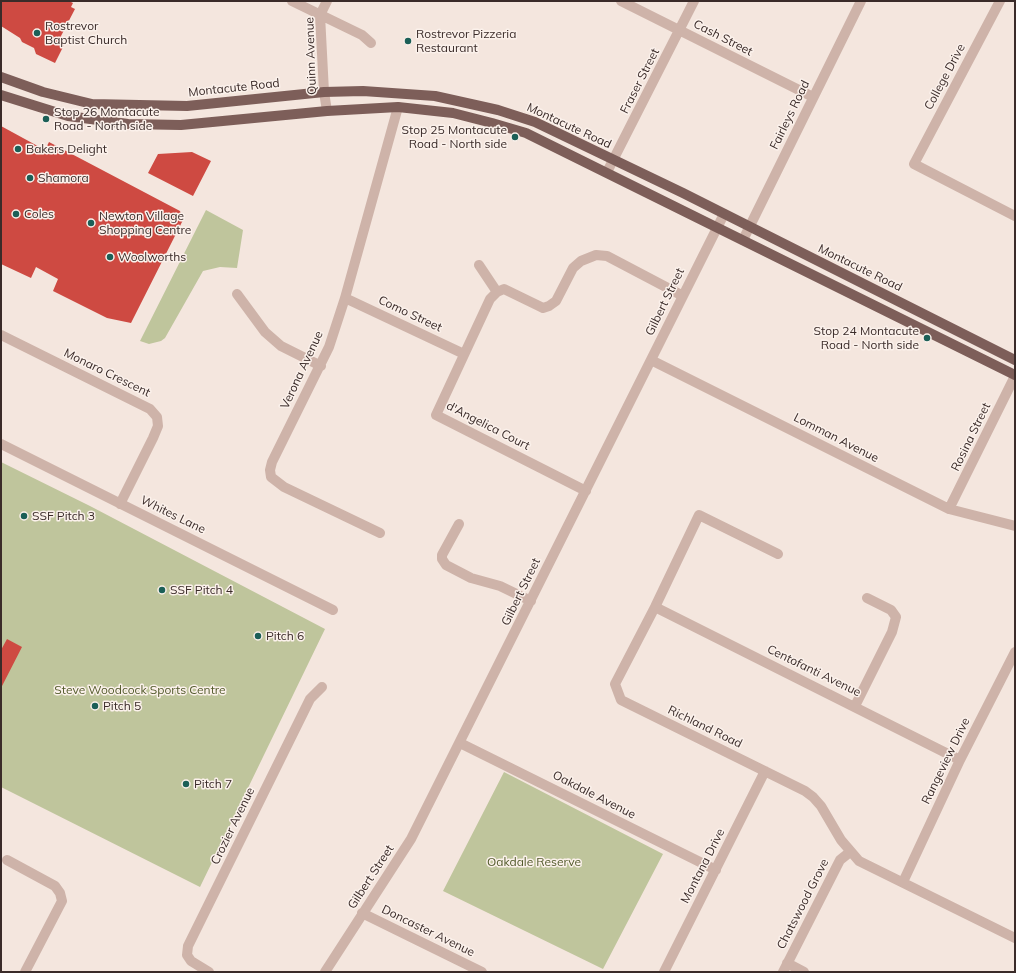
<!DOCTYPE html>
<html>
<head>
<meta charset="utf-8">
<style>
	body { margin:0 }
	#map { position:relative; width:1016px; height:973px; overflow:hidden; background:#f4e6de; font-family:Mulish,sans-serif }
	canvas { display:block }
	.frame { position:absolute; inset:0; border:2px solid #3a2b29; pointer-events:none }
</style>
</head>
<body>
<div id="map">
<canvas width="1016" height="973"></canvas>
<div class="frame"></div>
</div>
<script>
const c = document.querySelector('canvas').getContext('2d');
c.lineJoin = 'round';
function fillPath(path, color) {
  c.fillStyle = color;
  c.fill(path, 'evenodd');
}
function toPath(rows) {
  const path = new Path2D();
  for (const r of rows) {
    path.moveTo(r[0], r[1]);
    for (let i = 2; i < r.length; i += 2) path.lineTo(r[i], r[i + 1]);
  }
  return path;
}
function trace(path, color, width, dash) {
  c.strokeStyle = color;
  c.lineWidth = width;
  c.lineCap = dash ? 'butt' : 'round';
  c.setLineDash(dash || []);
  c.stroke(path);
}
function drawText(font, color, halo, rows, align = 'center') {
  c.font = font + ' Mulish,sans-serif';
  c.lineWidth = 3;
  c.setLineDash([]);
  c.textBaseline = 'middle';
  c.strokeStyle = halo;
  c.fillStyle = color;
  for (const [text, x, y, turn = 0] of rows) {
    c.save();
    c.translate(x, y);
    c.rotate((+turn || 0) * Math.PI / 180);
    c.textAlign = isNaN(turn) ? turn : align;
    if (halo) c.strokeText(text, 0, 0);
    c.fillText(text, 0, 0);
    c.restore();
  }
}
fillPath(toPath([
	[206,210,243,230,237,268,220,267,203,271,165,338,161,341,149,344,140,341],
	[1,462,90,506,325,629,200,887,1,787],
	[504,772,663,854,603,969,443,891]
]), '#bfc59c');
fillPath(toPath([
	[1,1,69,1,73,3,71,7,75,9,61,36,64,45,55,63,36,54,34,48,22,42,20,38,1,26],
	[1,126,45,150,49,142,180,211,183,220,131,323,107,318,53,291,58,279,36,267,31,278,1,264],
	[192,152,211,161,193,196,148,173,158,154],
	[7,639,22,647,1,688,1,650]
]), '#ce4a42');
trace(toPath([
	[292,1,362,35,371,43],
	[621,1,813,97],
	[1000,1,914,164,1015,216],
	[327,111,324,92,320,15,327,1],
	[607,172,694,1],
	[743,240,861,1],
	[479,265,497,292],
	[237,294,265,332,281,346,321,366],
	[345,298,464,354],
	[1,335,150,409,157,417,158,426,153,438,120,504],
	[651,360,949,509,1015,526],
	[1,444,333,610],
	[586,491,436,415,490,299,497,292,504,289,539,306,543,308,549,306,556,301,573,268,581,261,596,255,607,256,683,296],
	[949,509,1015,376],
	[459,524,442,555,442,559,446,565,471,578,500,586,531,601],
	[380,533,284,487,271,477,270,470,272,462,329,347,345,298,398,107],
	[778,554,699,515,655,607,615,684,621,700,805,791,813,797,821,806,841,840,859,861,1015,938],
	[655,607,960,760],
	[855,706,892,632,896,617,891,610,867,598],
	[460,743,716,870],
	[7,860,55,886,60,893,62,901,25,972],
	[903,882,960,760,1015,652],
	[362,913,482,972],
	[787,963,804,972],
	[209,972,191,961,187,955,188,946,310,699,322,687],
	[325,972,411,839,724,214],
	[664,972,765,771],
	[783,972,840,860,850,852]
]), '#ceb3a9', 10);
trace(toPath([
	[1,77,43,92,92,104,187,106,324,92,363,91,435,96,498,110,535,122,683,193,1015,360],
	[1,95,68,116,128,124,181,125,327,111,398,107,453,113,492,123,526,133,1015,375]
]), '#7d5e59', 10);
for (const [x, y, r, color] of [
	[37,33,4,"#1b5f57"],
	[408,41,4,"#1b5f57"],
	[46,119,4,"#1b5f57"],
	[515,137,4,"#1b5f57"],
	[18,149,4,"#1b5f57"],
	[30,178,4,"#1b5f57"],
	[16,214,4,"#1b5f57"],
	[91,223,4,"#1b5f57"],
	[110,257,4,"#1b5f57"],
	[927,338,4,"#1b5f57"],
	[24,516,4,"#1b5f57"],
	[162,590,4,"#1b5f57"],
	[258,636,4,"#1b5f57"],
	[95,706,4,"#1b5f57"],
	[186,784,4,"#1b5f57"]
]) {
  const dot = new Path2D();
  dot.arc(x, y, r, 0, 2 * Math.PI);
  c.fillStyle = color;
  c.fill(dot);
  trace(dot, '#fbf1eb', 1.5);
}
drawText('12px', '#3a2b29', '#fbf1eb', [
	["Rostrevor",45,26],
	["Baptist Church",45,40],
	["Rostrevor Pizzeria",416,34],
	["Restaurant",416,48],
	["Stop 26 Montacute",54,112],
	["Road - North side",54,126],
	["Stop 25 Montacute",507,130,"right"],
	["Road - North side",507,144,"right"],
	["Bakers Delight",26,149],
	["Shamora",38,178],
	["Coles",24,214],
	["Newton Village",99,216],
	["Shopping Centre",99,230],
	["Woolworths",118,257],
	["Stop 24 Montacute",919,331,"right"],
	["Road - North side",919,345,"right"],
	["SSF Pitch 3",32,516],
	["SSF Pitch 4",170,590],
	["Pitch 6",266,636],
	["Pitch 5",103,706],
	["Pitch 7",194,784]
], 'left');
drawText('12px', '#3a2b29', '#fbf1eb', [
	["Cash Street",723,38,27],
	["Quinn Avenue",311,56,-92],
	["College Drive",945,77,-62],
	["Fraser Street",640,81,-63],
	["Montacute Road",234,88,-6],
	["Fairleys Road",790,115,-64],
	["Montacute Road",569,126,25],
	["Montacute Road",860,268,26],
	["Gilbert Street",665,302,-64],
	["Como Street",410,314,25],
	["Verona Avenue",302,370,-65],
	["Monaro Crescent",107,373,26],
	["d'Angelica Court",488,426,27],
	["Rosina Street",971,437,-64],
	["Lomman Avenue",836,438,27],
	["Whites Lane",173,515,26],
	["Gilbert Street",521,592,-64],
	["Centofanti Avenue",814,671,26],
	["Richland Road",705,727,26],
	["Rangeview Drive",946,761,-64],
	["Oakdale Avenue",594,795,27],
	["Crozier Avenue",233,826,-64],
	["Montana Drive",703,866,-63],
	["Gilbert Street",371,877,-57],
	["Chatswood Grove",803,904,-63],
	["Doncaster Avenue",428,931,26]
]);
drawText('12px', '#525a2b', '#fbf1eb', [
	["Steve Woodcock Sports Centre",140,690],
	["Oakdale Reserve",534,862]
]);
</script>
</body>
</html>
